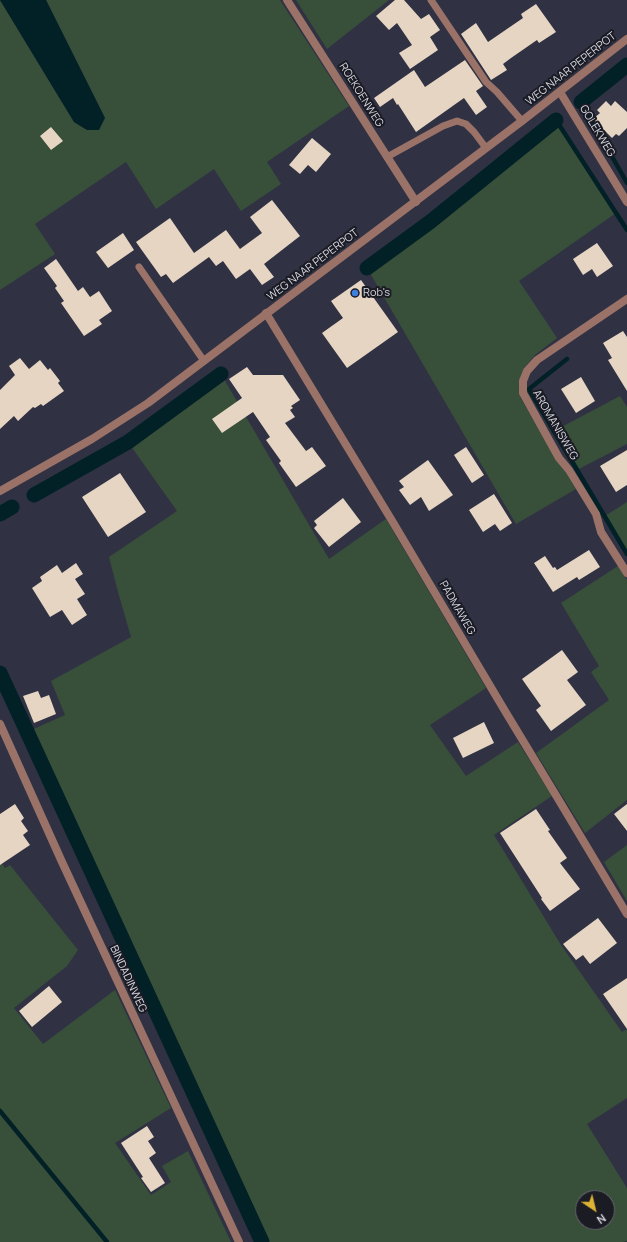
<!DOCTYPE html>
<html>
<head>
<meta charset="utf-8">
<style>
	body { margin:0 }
	#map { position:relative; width:627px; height:1242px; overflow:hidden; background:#303244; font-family:Manrope,sans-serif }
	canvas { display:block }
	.north { position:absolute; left:575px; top:1190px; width:40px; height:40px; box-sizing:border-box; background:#1a1b23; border:1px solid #666770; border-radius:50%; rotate:145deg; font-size:11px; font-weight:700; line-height:16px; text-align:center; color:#d7d9e4 }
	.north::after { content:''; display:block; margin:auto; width:14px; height:18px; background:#ddb133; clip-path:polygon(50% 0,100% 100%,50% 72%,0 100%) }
</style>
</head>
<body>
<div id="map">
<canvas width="627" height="1242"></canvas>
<div class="north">N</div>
</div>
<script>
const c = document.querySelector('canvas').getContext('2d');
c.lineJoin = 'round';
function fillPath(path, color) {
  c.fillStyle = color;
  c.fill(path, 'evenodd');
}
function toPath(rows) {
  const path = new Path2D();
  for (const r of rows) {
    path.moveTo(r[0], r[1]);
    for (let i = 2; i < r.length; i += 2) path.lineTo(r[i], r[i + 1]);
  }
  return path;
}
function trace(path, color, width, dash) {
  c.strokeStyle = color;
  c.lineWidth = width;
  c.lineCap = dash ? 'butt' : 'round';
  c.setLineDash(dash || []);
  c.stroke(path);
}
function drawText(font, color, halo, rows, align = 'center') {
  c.font = font + ' Manrope,sans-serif';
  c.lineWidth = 4;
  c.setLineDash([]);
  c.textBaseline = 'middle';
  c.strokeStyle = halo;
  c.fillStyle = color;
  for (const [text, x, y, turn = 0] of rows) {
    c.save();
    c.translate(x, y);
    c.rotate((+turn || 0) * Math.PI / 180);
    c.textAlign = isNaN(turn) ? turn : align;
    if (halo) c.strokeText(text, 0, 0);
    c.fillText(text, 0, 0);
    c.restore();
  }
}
fillPath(toPath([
	[0,0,74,122,87,130,105,118,46,0,280,0,349,106,267,162,281,184,241,211,214,169,156,209,126,162,35,224,55,254,0,290],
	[296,0,389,0,327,49],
	[556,120,616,213,519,281,557,338,535,355,524,368,519,382,520,397,557,460,565,471,576,489,516,524,367,268,430,222],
	[221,374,329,559,386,519,486,688,430,725,466,776,518,742,552,796,494,835,561,945,622,1032,627,1029,627,1098,587,1124,627,1188,627,1241,623,1242,262,1242,27,732,65,715,51,681,131,637,118,592,109,557,177,511,128,442],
	[583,1198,607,1198,607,1222,583,1222],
	[620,396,627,407,627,444,577,470,554,431],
	[627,502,627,554,605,516],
	[618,566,627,580,627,800,585,833,536,753,609,700,591,672,599,666,561,603],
	[627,845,627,901,604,862],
	[0,861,5,868,10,865,78,950,67,966,14,1008,43,1044,115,990,171,1108,115,1143,151,1195,171,1182,162,1166,188,1151,231,1242,0,1242]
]), '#384f39');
fillPath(toPath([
	[0,0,46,0,105,118,99,130,87,130,74,122]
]), '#022126');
trace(toPath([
	[581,102,627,183],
	[556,120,627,230],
	[567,359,529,389,627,554],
	[0,1111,107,1242]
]), '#022126', 4.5);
trace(toPath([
	[581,102,627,65],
	[367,268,430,222,556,120],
	[34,495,128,442,221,374],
	[0,514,12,507],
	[0,673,262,1242]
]), '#022126', 15);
fillPath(toPath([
	[395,0,404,0,421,19,429,14,440,30,430,37,438,50,410,69,399,53,412,45,397,23,389,30,376,16],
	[536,4,556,32,539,43,537,40,511,58,503,64,507,70,491,80,461,34,476,23,488,42,523,18,521,14],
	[465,60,483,86,476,91,487,107,476,115,464,98,416,132,398,104,397,105,393,98,380,107,374,98,414,70,425,87],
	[606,101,611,106,615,101,627,112,627,128,619,136,616,134,612,138,593,119,600,113,597,110],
	[51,127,63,141,51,150,40,136],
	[312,138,331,154,316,172,308,165,300,174,289,165],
	[272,200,300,236,264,264,274,277,262,285,250,269,236,279,223,261,216,266,209,257,173,283,166,274,161,277,136,242,170,218,194,253,226,230,240,249,262,233,250,217],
	[123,233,134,250,108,268,96,252],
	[597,243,613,266,597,277,592,269,583,275,573,259],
	[56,259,78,291,83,287,90,297,99,291,112,311,99,320,102,324,84,336,61,303,64,301,55,288,57,286,44,268],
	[361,280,398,332,347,368,322,333,343,318,331,301],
	[623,331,627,337,627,391,608,360,612,358,603,343],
	[20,358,29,369,40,360,48,370,50,368,60,381,58,383,64,391,43,406,41,404,35,408,33,407,18,421,14,416,0,429,0,390,15,375,9,366],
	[247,367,253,375,283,375,300,400,291,406,293,408,290,410,295,417,285,423,306,451,312,447,326,466,296,487,279,463,281,461,266,440,270,437,253,412,222,433,212,419,242,398,229,379],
	[581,377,595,401,576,413,561,389],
	[466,447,484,475,472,483,454,455],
	[627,450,627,485,616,492,600,466],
	[428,460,453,495,429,511,421,497,410,505,399,490,404,487,399,481],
	[120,473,146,512,108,537,82,497],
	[494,494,512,523,500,531,495,524,483,532,469,510],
	[343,498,361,522,329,547,314,528,317,525,314,521],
	[589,550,600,567,579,580,577,577,553,592,534,563,545,556,553,568,555,567,557,570],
	[76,563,83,574,75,579,85,594,77,599,87,615,72,625,62,610,50,617,32,588,42,581,40,577,57,565,62,573],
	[562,650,578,672,567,680,586,705,551,731,536,710,541,706,522,679],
	[38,691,41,698,49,695,56,714,34,723,23,696],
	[484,722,494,743,463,758,453,738],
	[15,804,24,818,21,821,28,831,23,835,30,845,0,865,0,814],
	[627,804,627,831,614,814],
	[536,809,550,830,548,831,567,858,560,863,580,889,550,911,541,899,542,898,500,833],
	[598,918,617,943,590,964,583,955,576,960,563,944],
	[627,978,627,1029,603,994],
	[49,986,62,1002,32,1027,19,1011],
	[147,1126,154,1137,148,1141,156,1153,149,1158,165,1183,151,1192,141,1178,143,1177,121,1143]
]), '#e6d5c2');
trace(toPath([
	[431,0,486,82,497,92,522,121],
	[387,157,443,126,457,121,466,124,474,132,486,148],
	[139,267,204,361]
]), '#9b7267', 7);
trace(toPath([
	[287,0,416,202],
	[560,92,627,202],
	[627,299,537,360,527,371,523,381,523,393,559,458,569,470,596,514,601,532,627,573],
	[266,313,394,524,505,711,557,797,627,914],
	[0,724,62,862,239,1242]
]), '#9b7267', 8);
trace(toPath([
	[0,491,92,439,148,403,522,121,627,39]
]), '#9b7267', 8);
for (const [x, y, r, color] of [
	[355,293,4,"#3f7fe0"]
]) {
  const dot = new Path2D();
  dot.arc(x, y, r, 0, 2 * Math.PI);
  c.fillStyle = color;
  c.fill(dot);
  trace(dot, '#1a1b23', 1.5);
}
drawText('11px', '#d7d9e4', '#1a1b23', [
	["WEG NAAR PEPERPOT",571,69,-38],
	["ROEKOENWEG",361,95,58],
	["GOLEKWEG",597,131,59],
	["WEG NAAR PEPERPOT",313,265,-37],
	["AROMANISWEG",555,425,60],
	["PADMAWEG",457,608,60],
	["BINDADINWEG",128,979,65]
]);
drawText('11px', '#d7d9e4', '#1a1b23', [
	["Rob's",363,293]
], 'left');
</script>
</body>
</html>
